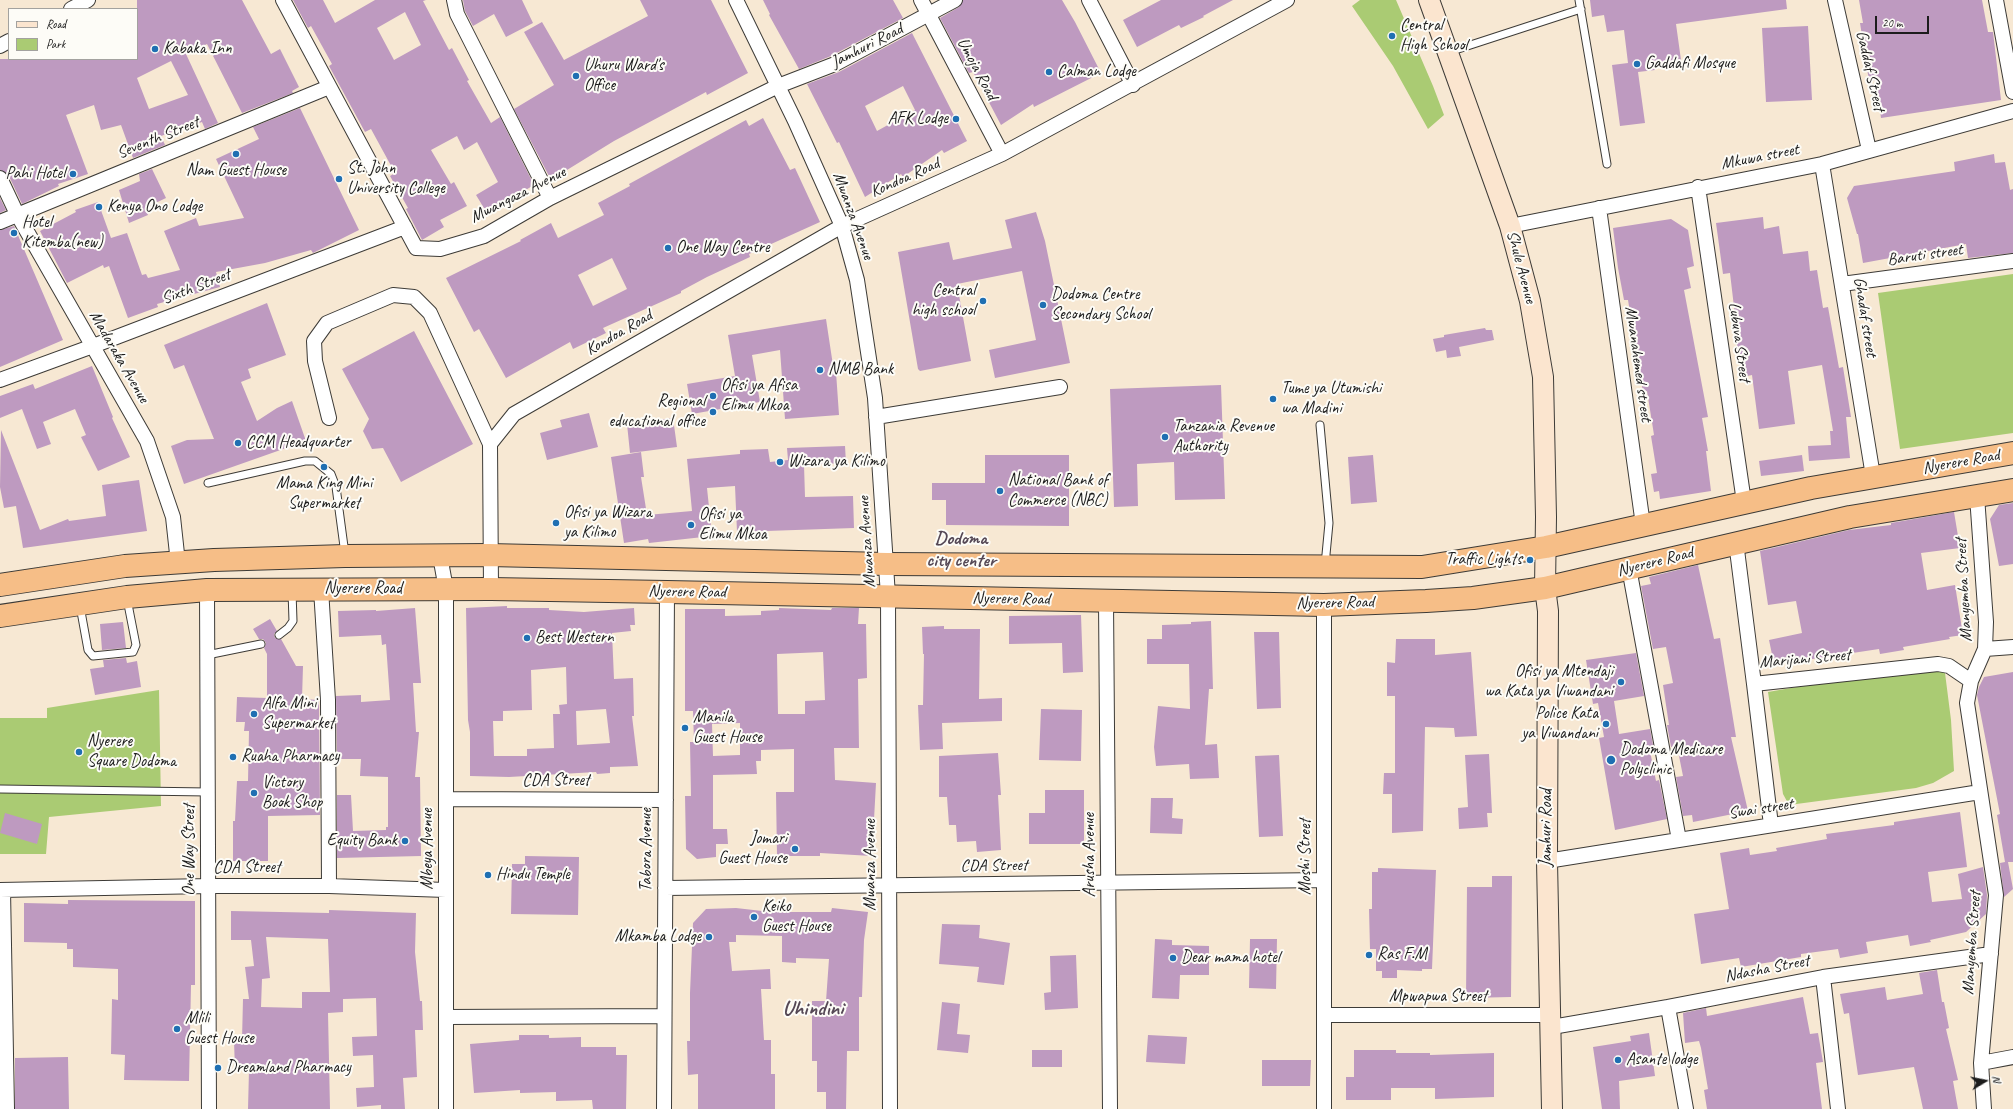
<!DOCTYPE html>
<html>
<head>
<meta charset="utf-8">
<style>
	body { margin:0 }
	#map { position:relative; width:2013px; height:1109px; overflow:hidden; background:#f7e8d3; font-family:Caveat,sans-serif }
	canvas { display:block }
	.legend { position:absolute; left:8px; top:8px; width:130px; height:52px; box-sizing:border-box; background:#fdfcf7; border:1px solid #a3a29f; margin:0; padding:5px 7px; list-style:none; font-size:12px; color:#1c1c1c }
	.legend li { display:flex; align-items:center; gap:8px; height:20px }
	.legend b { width:20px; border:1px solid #a3a29f }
	.north { position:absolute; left:1965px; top:1061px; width:40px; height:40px; -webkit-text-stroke:3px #fdfcf7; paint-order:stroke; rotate:80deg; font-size:11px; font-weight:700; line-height:16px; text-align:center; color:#1c1c1c }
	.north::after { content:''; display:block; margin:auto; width:14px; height:18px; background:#1c1c1c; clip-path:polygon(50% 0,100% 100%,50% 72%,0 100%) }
	.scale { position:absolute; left:1875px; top:16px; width:54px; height:18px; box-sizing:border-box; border:2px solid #1c1c1c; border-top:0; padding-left:5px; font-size:12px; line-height:14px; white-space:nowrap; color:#1c1c1c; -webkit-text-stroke:3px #fdfcf7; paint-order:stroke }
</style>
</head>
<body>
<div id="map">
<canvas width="2013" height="1109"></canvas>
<ul class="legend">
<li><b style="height:5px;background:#fbe5cf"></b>Road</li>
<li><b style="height:11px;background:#aacb73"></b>Park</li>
</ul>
<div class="north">N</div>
<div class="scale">20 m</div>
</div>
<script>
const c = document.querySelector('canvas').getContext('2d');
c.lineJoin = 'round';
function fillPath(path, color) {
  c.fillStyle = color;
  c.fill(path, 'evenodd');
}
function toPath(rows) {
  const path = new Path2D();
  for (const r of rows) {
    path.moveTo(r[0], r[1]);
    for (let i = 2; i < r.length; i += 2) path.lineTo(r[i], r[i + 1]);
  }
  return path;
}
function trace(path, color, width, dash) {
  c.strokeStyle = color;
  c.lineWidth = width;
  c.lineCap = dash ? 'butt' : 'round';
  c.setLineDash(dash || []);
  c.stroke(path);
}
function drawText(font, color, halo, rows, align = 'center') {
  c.font = font + ' Caveat,sans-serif';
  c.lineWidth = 4;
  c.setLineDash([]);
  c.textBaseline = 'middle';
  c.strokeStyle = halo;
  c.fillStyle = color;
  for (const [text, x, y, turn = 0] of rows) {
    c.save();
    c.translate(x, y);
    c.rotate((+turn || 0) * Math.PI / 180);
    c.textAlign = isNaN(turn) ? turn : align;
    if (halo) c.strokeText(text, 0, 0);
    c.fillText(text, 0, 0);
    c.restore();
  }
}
fillPath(toPath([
	[1360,0,1396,0,1433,86,1444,115,1428,129,1393,66,1352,6],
	[2013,274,2013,433,1900,449,1878,293],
	[1937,668,1945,673,1951,720,1954,771,1933,783,1916,788,1789,805,1783,794,1768,692,1900,669],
	[159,690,161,806,49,817,46,854,0,854,0,718,47,718,47,708]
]), '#aacb73');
fillPath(toPath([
	[137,0,242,0,271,54,280,49,299,87,292,91,293,93,242,113,207,44,186,54,218,123,205,129,202,122,161,136,165,145,133,158,121,125,101,130,94,105,66,115,88,174,58,184,59,186,22,204,8,174,0,170,0,59,137,59],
	[171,61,188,95,149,109,137,78],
	[293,0,323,0,335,23,375,0,426,0,423,1,449,50,452,48,469,80,467,81,491,123,500,117,534,185,487,213,476,195,498,182,477,142,464,150,457,136,431,150,451,184,454,182,467,206,440,220,444,227,422,240,406,209,408,208,390,176,395,173,371,129,365,132,329,66,332,64,311,26,308,28],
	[405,12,421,45,394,60,377,28],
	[463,0,522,0,533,23,506,37,494,14,473,26,465,11],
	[640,0,711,0,748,73,707,95,706,92,614,141,554,178,552,175,549,176,514,109,554,85,524,32,542,22,564,60,648,16],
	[763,0,893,0,903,18,831,56,799,69,769,15,770,14],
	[963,0,1062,0,1075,22,1101,73,1034,107,1033,104,1001,125,973,72,969,73,940,18,959,7],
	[1161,0,1233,0,1203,16,1204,17,1181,28,1179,25,1137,47,1123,20],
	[1590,0,1786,0,1787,9,1676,24,1681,60,1654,64,1655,70,1638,72,1645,123,1620,126,1612,65,1628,63,1624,30,1607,32,1604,15,1592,17],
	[1859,0,1982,0,1988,32,1993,32,2001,100,1881,118,1876,80,1869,81,1860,23,1863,23],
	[1808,26,1812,100,1766,102,1762,28],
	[912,33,967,141,944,153,942,150,903,177,901,174,865,197,839,142,837,143,807,84,839,72],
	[903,86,915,110,877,131,865,106],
	[300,108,359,230,313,253,311,250,265,263,216,272,220,287,157,304,158,307,128,318,109,266,104,268,103,265,67,283,40,231,76,212,75,210,98,202,111,238,127,233,142,275,146,274,148,278,180,270,164,231,196,218,199,226,244,218,216,159,259,139,253,127],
	[763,118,790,170,795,168,820,222,749,254,750,257,707,277,681,291,681,293,603,328,606,333,573,349,570,342,506,378,479,329,474,332,446,278,521,241,520,240,551,223,558,238,604,215,598,203,630,186,629,184,746,120,749,126],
	[612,258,627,289,593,306,578,275],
	[1994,154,1995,163,2005,162,2010,190,2013,189,2013,253,1968,258,1966,244,1863,263,1858,234,1857,234,1847,198,1854,186,1955,171,1954,162],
	[152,169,166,198,145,208,148,215,129,223,119,190,140,181,139,174],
	[0,198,6,210,0,213],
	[1036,212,1045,241,1070,363,995,378,989,350,1036,340,1022,271,957,284,971,361,920,371,918,369,898,252,949,242,953,260,1012,248,1005,220],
	[1763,217,1764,229,1779,226,1783,254,1808,251,1810,271,1817,270,1823,308,1828,307,1839,368,1843,367,1851,417,1846,417,1850,458,1809,461,1808,446,1831,445,1830,431,1833,431,1822,365,1788,371,1795,424,1759,429,1752,375,1743,377,1733,324,1736,324,1730,273,1723,274,1716,223],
	[1671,219,1688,230,1694,266,1687,268,1691,288,1684,290,1708,417,1702,418,1708,451,1706,451,1711,491,1660,499,1659,491,1654,492,1651,474,1657,473,1651,436,1654,435,1647,391,1643,392,1628,300,1624,300,1618,268,1613,228],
	[14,226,63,340,0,367,0,230],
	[267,303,286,355,248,369,251,378,241,382,257,421,277,408,292,401,306,441,184,484,171,446,187,440,214,439,184,365,174,369,164,345],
	[826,319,834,372,836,372,839,415,785,419,780,350,752,355,760,402,692,414,687,384,735,376,728,335],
	[1485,328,1486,330,1492,330,1494,340,1459,347,1461,356,1447,358,1446,350,1436,352,1433,339,1444,337,1444,335],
	[414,331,473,444,401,482,383,448,372,449,363,431,369,419,342,369],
	[92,366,113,417,112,418,130,457,98,471,81,437,86,435,75,409,43,422,51,444,37,449,22,409,0,418,0,396,33,384,35,389],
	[1221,385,1225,499,1175,500,1174,462,1137,464,1138,506,1114,507,1110,389],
	[589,413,598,447,547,460,540,433,562,427,560,420],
	[673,418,677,447,630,453,627,424],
	[1,430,40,530,68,519,69,521,106,516,102,485,139,480,147,531,23,548,16,506,4,508,0,487],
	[845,446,846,463,804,465,805,497,853,496,854,528,737,532,735,486,707,488,712,536,649,543,648,539,624,543,611,457,641,452,644,477,641,477,647,515,692,511,687,459,740,454,740,450,768,449,770,462,788,460,787,448],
	[985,455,1069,455,1069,526,946,525,946,500,932,500,932,483,985,483],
	[1373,455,1377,502,1351,504,1348,457],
	[1802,455,1804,471,1761,476,1759,461],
	[2013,503,2013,564,1999,566,1990,519,1999,505],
	[1954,512,1960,548,1921,553,1927,590,1955,585,1963,635,1949,637,1950,639,1903,647,1904,650,1880,654,1879,649,1806,660,1806,657,1774,664,1769,640,1802,633,1796,601,1768,605,1760,551,1849,530,1891,525,1891,523],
	[1698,565,1714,639,1720,638,1723,657,1736,737,1731,737,1748,811,1693,822,1692,815,1683,816,1676,777,1683,776,1677,746,1671,747,1667,725,1669,725,1663,685,1673,683,1666,647,1653,649,1641,586,1651,584,1649,577],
	[507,606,507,608,549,608,549,610,584,612,634,608,635,625,630,625,631,631,612,633,614,679,633,678,634,716,632,716,638,766,610,767,610,773,597,774,596,772,509,777,470,776,470,732,468,720,466,608],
	[566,667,567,704,559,705,560,714,553,714,554,748,527,749,527,756,494,756,493,721,503,721,503,711,532,710,531,670],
	[606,709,610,743,577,745,576,711],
	[415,608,421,683,413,683,416,732,419,732,415,777,420,777,421,856,337,858,337,795,351,795,353,831,386,830,386,827,388,827,388,777,360,776,361,759,337,759,336,696,361,695,361,702,390,700,386,644,382,645,381,635,339,637,338,611,376,610,376,611],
	[779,608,831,610,832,608,859,608,858,624,866,624,867,678,858,679,859,748,834,748,835,780,876,783,872,856,820,853,820,856,777,856,776,792,794,792,794,749,761,750,761,761,756,761,757,774,713,775,713,829,727,829,728,844,716,844,716,857,697,859,686,849,685,796,691,796,690,742,694,742,693,711,685,711,685,609,725,609,725,616,761,615,761,611,779,610],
	[823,652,825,700,805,701,805,714,778,714,777,654],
	[740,723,740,755,713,756,712,724],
	[1081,615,1083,672,1063,673,1062,643,1009,644,1009,616],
	[270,619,277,631,274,634,275,638,281,639,296,666,303,666,302,699,319,700,320,815,268,816,268,861,233,861,233,821,235,821,237,781,248,781,249,731,244,731,245,722,236,722,237,697,267,698,267,654,264,648,266,643,263,639,259,639,253,629],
	[1211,621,1213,689,1209,689,1205,745,1217,744,1219,778,1190,779,1189,764,1156,766,1154,747,1158,706,1190,709,1189,664,1147,664,1147,639,1162,639,1162,625,1191,624,1191,622],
	[123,622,126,648,102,650,100,624],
	[944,626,944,629,980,629,979,699,1002,698,1002,721,942,723,943,749,920,750,918,705,923,705,924,654,923,654,922,627],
	[1254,632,1279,632,1281,708,1257,709],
	[1396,639,1435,639,1435,655,1471,652,1477,736,1455,737,1454,728,1425,727,1423,831,1392,833,1392,794,1383,794,1384,773,1395,773,1395,696,1387,696,1387,662,1395,663],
	[1636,653,1644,696,1614,701,1619,734,1650,729,1654,750,1650,751,1656,781,1659,780,1667,819,1615,830,1599,738,1604,737,1598,703,1593,704,1586,660],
	[126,658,127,663,137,661,141,687,95,695,90,669,104,667,103,660],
	[2013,672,2013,862,2008,862,2013,889,2004,897,2000,863,2005,862,1997,815,2000,814,1977,695,1979,687,1984,677],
	[1041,709,1082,710,1081,761,1039,760],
	[998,753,1001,795,998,795,1001,850,977,852,976,841,957,842,956,825,949,825,947,797,939,797,939,756],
	[1489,754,1492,813,1487,813,1488,827,1459,829,1458,808,1468,807,1465,755],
	[1279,755,1283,836,1259,837,1255,756],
	[1045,790,1084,790,1084,844,1029,844,1029,813,1045,813],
	[1151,798,1173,798,1172,818,1183,819,1182,834,1150,833],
	[1960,812,1967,867,1928,872,1932,902,1962,899,1958,874,1983,867,1987,895,1986,914,1966,932,1930,940,1931,942,1910,946,1908,935,1866,942,1868,953,1840,958,1838,949,1801,954,1801,957,1741,967,1739,958,1701,964,1694,914,1729,909,1720,853,1749,848,1750,855,1777,851,1776,848,1827,839,1826,834,1894,825,1894,822],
	[5,813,42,824,37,844,0,833],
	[525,856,579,857,578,915,511,914,512,864,525,864],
	[1378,868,1436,870,1432,969,1422,969,1422,971,1397,970,1397,978,1382,978,1382,971,1376,971,1376,949,1370,949,1369,909,1372,909,1372,872,1378,872],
	[1492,876,1512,876,1511,997,1466,998,1467,887,1492,887],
	[68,900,195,901,195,985,191,985,189,1081,124,1080,125,1055,111,1054,112,999,118,1000,118,969,73,967,73,949,67,949,67,943,24,942,24,903,68,904],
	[736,908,771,912,831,912,832,908,868,912,864,940,862,997,859,997,859,1051,847,1051,846,1109,826,1109,826,1092,817,1092,817,1061,812,1061,812,1001,826,1001,829,959,796,958,796,963,782,962,782,936,736,935,736,942,729,942,732,971,770,969,771,989,761,989,764,1040,771,1040,771,1074,775,1074,775,1109,698,1109,698,1074,688,1075,687,1041,690,1041,690,993,693,923,706,909],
	[329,910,416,913,415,952,420,1001,422,1001,423,1030,415,1030,417,1077,403,1078,405,1109,381,1109,381,1105,357,1107,356,1088,374,1087,373,1055,353,1056,352,1037,377,1036,376,998,343,999,343,1012,328,1013,330,1109,248,1109,249,1070,235,1070,234,1041,242,1040,243,999,249,999,245,967,254,966,251,940,231,940,231,911,329,913],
	[266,937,328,939,330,992,302,992,302,1008,261,1007,262,979,270,978],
	[942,924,980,925,979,938,1010,943,1004,985,977,982,979,967,939,964],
	[1155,939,1172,940,1172,945,1209,946,1209,975,1180,975,1179,999,1152,998],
	[1250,939,1277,939,1276,989,1249,988],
	[1076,955,1078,1008,1045,1010,1044,993,1051,992,1050,956],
	[1937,970,1942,1002,1944,1002,1949,1028,1946,1029,1958,1080,1953,1081,1958,1109,1923,1109,1914,1067,1858,1075,1849,1013,1844,1014,1840,994,1885,987,1887,1000,1923,994,1919,973],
	[1803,997,1810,1034,1818,1033,1823,1062,1816,1063,1822,1109,1707,1109,1704,1090,1708,1089,1701,1048,1699,1041,1685,1043,1683,1013,1706,1008,1707,1016],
	[942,1002,960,1004,957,1034,970,1035,968,1053,937,1050],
	[1649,1033,1655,1076,1619,1081,1620,1109,1602,1109,1593,1047,1631,1041,1630,1036],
	[519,1035,549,1035,549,1038,581,1037,581,1047,616,1047,616,1055,627,1055,626,1109,593,1109,592,1100,556,1101,556,1092,520,1093,520,1090,474,1093,470,1044,519,1040],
	[1148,1035,1187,1037,1185,1064,1146,1062],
	[1032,1050,1062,1050,1062,1067,1032,1067],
	[1354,1050,1396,1050,1396,1053,1430,1053,1430,1055,1494,1053,1494,1097,1435,1099,1435,1088,1391,1088,1391,1100,1346,1100,1346,1077,1354,1077],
	[68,1057,69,1109,15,1109,15,1058],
	[1262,1060,1311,1060,1310,1086,1262,1086]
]), '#be9ac0');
const service = toPath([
	[1579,0,1607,164],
	[1449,52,1581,9],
	[1320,425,1329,523,1325,565],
	[208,483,305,461,315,461,331,474,336,487,345,554],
	[80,606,88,650,93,656,133,652,136,645,127,599],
	[279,635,288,628,293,621,292,591],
	[207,655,261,644],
	[0,789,208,792]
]);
const minor = toPath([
	[283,0,416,248,440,249,484,236,550,198,778,86,835,64,955,0],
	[454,0,457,14,550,198],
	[736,0,795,121,842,226,857,280,875,398,888,596,890,1109],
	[921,0,1002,154],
	[1089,0,1133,85],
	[1835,0,1869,150],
	[1996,0,2013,92],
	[71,9,88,0],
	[0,46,9,41],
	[1822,164,1873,476],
	[0,178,17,214,147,441,173,517,178,563],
	[1698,187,1744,502],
	[1599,208,1643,525],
	[0,222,329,87],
	[1510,226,1822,164,2013,111],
	[1842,284,2013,261],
	[0,380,93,346,405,227],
	[876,417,1060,387],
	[329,418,315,361,314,341,327,323,393,295,414,297,430,313,490,444,491,589],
	[490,444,514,414,842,226,1002,154,1287,0],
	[1977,496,1986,622,1985,649,1971,681,1967,703,1996,895,1981,1063,1984,1109],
	[1736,542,1754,684,1938,664,1949,666,1971,681],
	[440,556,446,589,446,1109],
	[1629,568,1679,840],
	[321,589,328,700,329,886],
	[207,590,209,1109],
	[1106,601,1110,1109],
	[1324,605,1324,1109],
	[1985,649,2013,647],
	[1754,684,1771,825],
	[446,799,666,800],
	[1547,861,1980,792],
	[665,888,1324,880],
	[0,890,208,886,329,886,446,890],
	[3,890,7,1109],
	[1823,977,1838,1109],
	[1668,1007,1686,1109],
	[1324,1015,1551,1015],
	[446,1017,664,1016],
	[1552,1027,1668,1007,1823,977,1991,954],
	[1981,1063,2013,1057],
	[664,1109,667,592]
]);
const secondary = toPath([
	[1429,0,1510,226,1530,301,1543,377,1546,517,1545,588,1548,611,1547,861,1552,1109]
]);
const trunk = toPath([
	[0,585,125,566,214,560,345,556,489,555,887,564,1422,567,1546,547,1811,488,2013,453],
	[0,616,127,597,207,590,491,589,667,592,1324,605,1426,601,1473,598,1545,588,1850,517,2013,490]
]);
trace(service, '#3d3b37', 9);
trace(minor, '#3d3b37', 16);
trace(secondary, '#3d3b37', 22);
trace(trunk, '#3d3b37', 24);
trace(service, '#fff', 7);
trace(minor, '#fff', 14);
trace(secondary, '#fbe5cf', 20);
trace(trunk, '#f6be87', 22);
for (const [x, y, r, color] of [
	[1392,36,4,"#1f6fb2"],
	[155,49,4,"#1f6fb2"],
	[1637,64,4,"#1f6fb2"],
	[1049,72,4,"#1f6fb2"],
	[576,76,4,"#1f6fb2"],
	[956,119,4,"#1f6fb2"],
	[236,154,4,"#1f6fb2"],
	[73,174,4,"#1f6fb2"],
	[339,179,4,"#1f6fb2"],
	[99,207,4,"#1f6fb2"],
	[14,233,4,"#1f6fb2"],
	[668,248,4,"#1f6fb2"],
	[983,301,4,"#1f6fb2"],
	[1043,305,4,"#1f6fb2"],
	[820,370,4,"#1f6fb2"],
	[713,396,4,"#1f6fb2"],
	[1273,399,4,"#1f6fb2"],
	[713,412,4,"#1f6fb2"],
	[1165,437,4,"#1f6fb2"],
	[238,443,4,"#1f6fb2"],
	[780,462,4,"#1f6fb2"],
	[324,467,4,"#1f6fb2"],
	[1000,491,4,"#1f6fb2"],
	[556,523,4,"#1f6fb2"],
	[691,525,4,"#1f6fb2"],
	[1530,560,4,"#1f6fb2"],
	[527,638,4,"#1f6fb2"],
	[1621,682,4,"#1f6fb2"],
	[254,714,4,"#1f6fb2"],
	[1606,724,4,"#1f6fb2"],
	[685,728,4,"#1f6fb2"],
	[79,752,4,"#1f6fb2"],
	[233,757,4,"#1f6fb2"],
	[1611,760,5,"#1f6fb2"],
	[254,793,4,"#1f6fb2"],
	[405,841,4,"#1f6fb2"],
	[795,849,4,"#1f6fb2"],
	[488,875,4,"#1f6fb2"],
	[754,917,4,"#1f6fb2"],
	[709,937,4,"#1f6fb2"],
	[1369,955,4,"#1f6fb2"],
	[1173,958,4,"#1f6fb2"],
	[177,1029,4,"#1f6fb2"],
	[1618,1060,4,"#1f6fb2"],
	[218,1068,4,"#1f6fb2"]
]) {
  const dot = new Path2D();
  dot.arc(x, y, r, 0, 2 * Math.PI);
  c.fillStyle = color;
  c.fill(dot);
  trace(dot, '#fdfcf7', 1.5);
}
drawText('17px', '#1c1c1c', '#fdfcf7', [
	["Central",1400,26],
	["High School",1400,46],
	["Kabaka Inn",163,49],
	["Gaddafi Mosque",1645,64],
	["Uhuru Ward's",584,66],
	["Office",584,86],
	["Calman Lodge",1057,72],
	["AFK Lodge",948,119,"right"],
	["St. John",347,169],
	["University College",347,189],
	["Nam Guest House",236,171,"center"],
	["Pahi Hotel",65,174,"right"],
	["Kenya Ono Lodge",107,207],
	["Hotel",22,223],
	["Kitemba(new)",22,243],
	["One Way Centre",676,248],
	["Central",975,291,"right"],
	["high school",975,311,"right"],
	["Dodoma Centre",1051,295],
	["Secondary School",1051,315],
	["NMB Bank",828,370],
	["Ofisi ya Afisa",721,386],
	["Elimu Mkoa",721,406],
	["Tume ya Utumishi",1281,389],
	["wa Madini",1281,409],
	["Regional",705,402,"right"],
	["educational office",705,422,"right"],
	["Tanzania Revenue",1173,427],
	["Authority",1173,447],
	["CCM Headquarter",246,443],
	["Wizara ya Kilimo",788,462],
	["National Bank of",1008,481],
	["Commerce (NBC)",1008,501],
	["Mama King Mini",324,484,"center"],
	["Supermarket",324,504,"center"],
	["Ofisi ya Wizara",564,513],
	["ya Kilimo",564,533],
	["Ofisi ya",699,515],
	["Elimu Mkoa",699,535],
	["Traffic Lights",1522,560,"right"],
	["Best Western",535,638],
	["Ofisi ya Mtendaji",1613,672,"right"],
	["wa Kata ya Viwandani",1613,692,"right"],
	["Alfa Mini",262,704],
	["Supermarket",262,724],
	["Police Kata",1598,714,"right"],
	["ya Viwandani",1598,734,"right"],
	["Manila",693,718],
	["Guest House",693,738],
	["Nyerere",87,742],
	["Square Dodoma",87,762],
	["Dodoma Medicare",1620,750],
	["Polyclinic",1620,770],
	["Ruaha Pharmacy",241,757],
	["Victory",262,783],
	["Book Shop",262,803],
	["Jomari",787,839,"right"],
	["Guest House",787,859,"right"],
	["Equity Bank",397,841,"right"],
	["Hindu Temple",496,875],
	["Keiko",762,907],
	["Guest House",762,927],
	["Mkamba Lodge",701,937,"right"],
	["Ras F.M",1377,955],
	["Dear mama hotel",1181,958],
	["Mlili",185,1019],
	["Guest House",185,1039],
	["Asante lodge",1626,1060],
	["Dreamland Pharmacy",226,1068]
], 'left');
drawText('17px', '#1c1c1c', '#fdfcf7', [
	["Jamhuri Road",867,46,-27],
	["Umoja Road",977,69,62],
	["Gaddaf Street",1870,71,77],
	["Seventh Street",158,138,-22],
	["Mkuwa street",1760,157,-11],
	["Kondoa Road",905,178,-24],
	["Mwangaza Avenue",518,195,-27],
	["Mwanza Avenue",853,216,70],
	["Baruti street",1925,255,-8],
	["Shule Avenue",1521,267,75],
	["Sixth Street",196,287,-21],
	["Ghadaf street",1865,317,81],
	["Kondoa Road",619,333,-30],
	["Lubuva Street",1739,342,82],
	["Madaraka Avenue",119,357,60],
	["Mwanahemed street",1638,364,82],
	["Nyerere Road",1961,462,-10],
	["Mwanza Avenue",867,542,-94],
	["Nyerere Road",1655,562,-14],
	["Nyerere Road",363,589],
	["Manyemba Street",1964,590,-93],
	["Nyerere Road",687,592,1],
	["Nyerere Road",1011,599,1],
	["Nyerere Road",1335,603,-1],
	["Marijani Street",1805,659,-5],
	["CDA Street",556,781],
	["Swai street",1761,809,-9],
	["Jamhuri Road",1547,828,-90],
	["Mbeya Avenue",428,849,-90],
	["One Way Street",190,850,-90],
	["Tabora Avenue",647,850,-90],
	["Arusha Avenue",1090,855,-90],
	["Moshi Street",1306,857,-90],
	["Mwanza Avenue",871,865,-90],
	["CDA Street",994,866,-1],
	["CDA Street",247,868],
	["Manyemba Street",1972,943,-86],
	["Ndasha Street",1767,969,-11],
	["Mpwapwa Street",1438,997]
]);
drawText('bold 19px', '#554855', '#fdfcf7', [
	["Dodoma",961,539],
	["city center",961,561]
]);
drawText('bold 21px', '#554855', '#fdfcf7', [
	["Uhindini",813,1009]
]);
</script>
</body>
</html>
